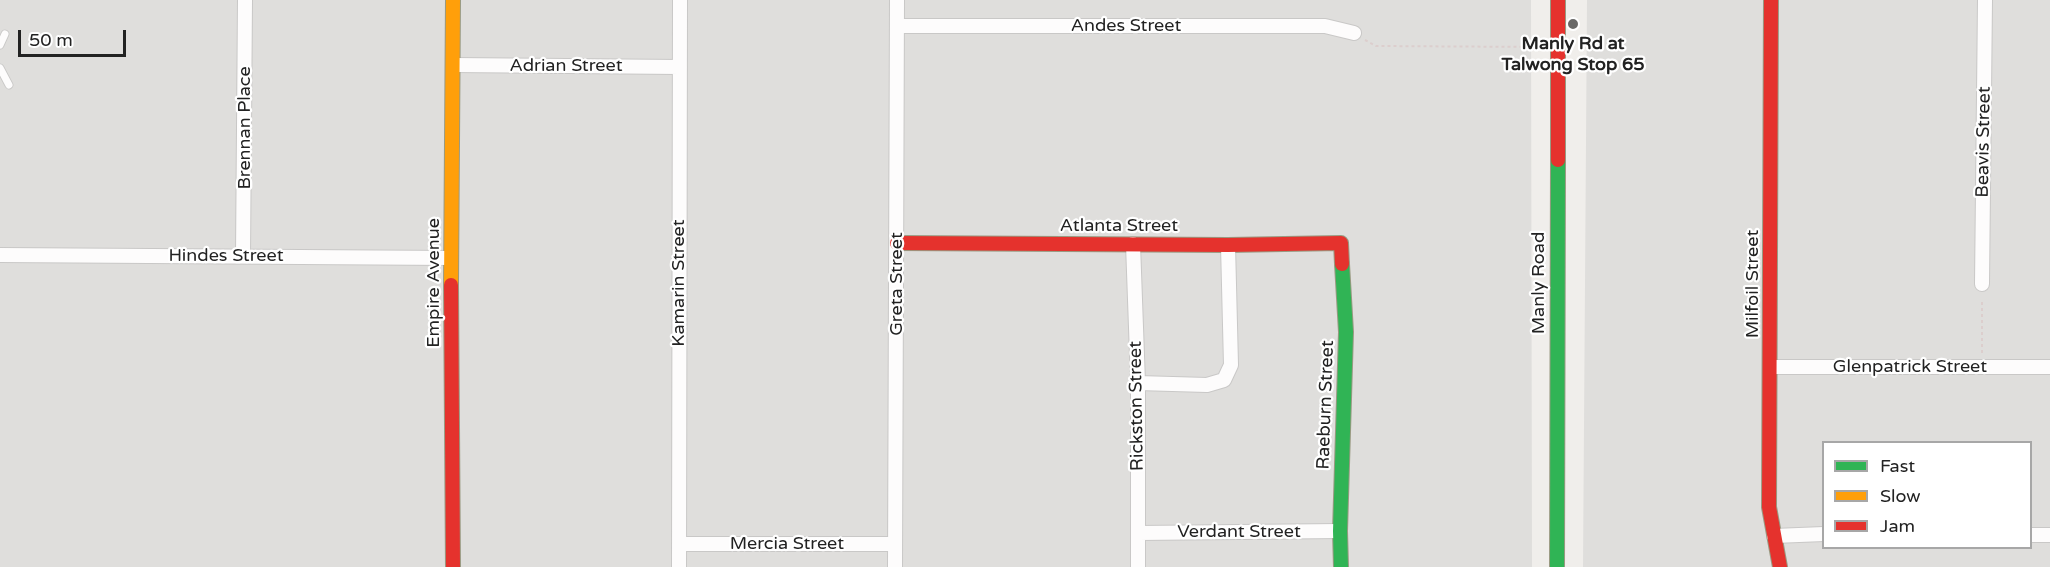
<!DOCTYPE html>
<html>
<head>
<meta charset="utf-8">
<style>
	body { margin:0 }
	#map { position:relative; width:2050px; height:567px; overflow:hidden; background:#f0eeeb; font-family:"Varela Round",sans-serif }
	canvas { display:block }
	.legend { position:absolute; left:1822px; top:441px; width:210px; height:108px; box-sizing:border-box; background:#fff; border:2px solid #a7a7a7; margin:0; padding:8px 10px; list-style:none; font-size:18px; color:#222 }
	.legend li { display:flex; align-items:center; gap:12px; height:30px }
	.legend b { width:30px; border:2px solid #a7a7a7 }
	.scale { position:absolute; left:18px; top:30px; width:108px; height:27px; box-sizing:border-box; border:3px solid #222; border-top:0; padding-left:8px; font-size:18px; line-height:21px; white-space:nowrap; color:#222; -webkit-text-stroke:4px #fff; paint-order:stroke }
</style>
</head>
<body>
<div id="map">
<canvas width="2050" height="567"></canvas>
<ul class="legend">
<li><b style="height:8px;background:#30b455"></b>Fast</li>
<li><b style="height:8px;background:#ff9f0a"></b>Slow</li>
<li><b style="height:8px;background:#e5322d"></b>Jam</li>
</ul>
<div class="scale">50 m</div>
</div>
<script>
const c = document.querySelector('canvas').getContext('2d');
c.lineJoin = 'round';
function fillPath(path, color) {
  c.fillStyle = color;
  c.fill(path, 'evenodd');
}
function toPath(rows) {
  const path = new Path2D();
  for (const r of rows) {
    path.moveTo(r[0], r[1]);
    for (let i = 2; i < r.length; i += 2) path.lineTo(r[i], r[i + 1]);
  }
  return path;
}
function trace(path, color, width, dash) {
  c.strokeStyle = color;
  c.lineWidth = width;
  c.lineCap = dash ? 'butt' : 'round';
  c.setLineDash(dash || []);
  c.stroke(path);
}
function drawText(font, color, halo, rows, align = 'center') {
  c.font = font + ' "Varela Round",sans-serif';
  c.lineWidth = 4.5;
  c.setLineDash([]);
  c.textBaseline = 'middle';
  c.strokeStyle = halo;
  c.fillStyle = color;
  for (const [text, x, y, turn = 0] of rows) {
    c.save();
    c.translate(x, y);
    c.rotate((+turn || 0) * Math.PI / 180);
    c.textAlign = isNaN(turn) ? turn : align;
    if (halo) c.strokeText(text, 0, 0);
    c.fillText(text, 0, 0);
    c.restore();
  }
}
fillPath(toPath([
	[0,0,1531,0,1532,567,0,567],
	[1587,0,2050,0,2050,567,1583,567],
	[1824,442,2030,442,2030,548,1824,548]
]), '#dfdedc');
const lane = toPath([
	[0,45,5,34],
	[0,68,9,85]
]);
const street = toPath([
	[897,26,1325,26,1354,33],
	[453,65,680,67],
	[1133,244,1138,383,1138,567],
	[0,255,451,258],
	[243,256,245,0],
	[1982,284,1985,0],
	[1771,367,2050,367],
	[1138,383,1207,385,1224,380,1231,365,1228,245],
	[1138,533,1340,531],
	[2030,535,2050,535],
	[1774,536,1824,534],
	[679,544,895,544],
	[679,567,680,0],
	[895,567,897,0]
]);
const fast = toPath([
	[1341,567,1340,531,1346,332,1342,264],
	[1557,567,1558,160]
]);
const slow = toPath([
	[451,285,453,0]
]);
const jam = toPath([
	[1771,0,1769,507,1780,567],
	[1558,160,1558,0],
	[897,243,1228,245,1341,243,1342,264],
	[451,285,453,567]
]);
trace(lane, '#c9c8c7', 9);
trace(street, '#c9c8c7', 16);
trace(fast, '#999a82', 16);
trace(slow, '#999a82', 16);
trace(jam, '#999a82', 16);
trace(toPath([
	[1365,40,1376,46,1540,47],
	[1982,353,1982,299]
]), '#dccecd', 2, [3, 3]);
trace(lane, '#fdfcfc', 7);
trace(street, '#fdfcfc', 14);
trace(fast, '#30b455', 14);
trace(slow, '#ff9f0a', 14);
trace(jam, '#e5322d', 14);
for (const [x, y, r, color] of [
	[1573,24,6,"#6a6968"]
]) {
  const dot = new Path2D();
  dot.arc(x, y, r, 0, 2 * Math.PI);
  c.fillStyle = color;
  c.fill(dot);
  trace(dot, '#fff', 2);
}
drawText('18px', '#222', '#fff', [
	["Andes Street",1126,26],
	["Adrian Street",566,66],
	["Brennan Place",245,128,-90],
	["Beavis Street",1984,142,-89],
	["Atlanta Street",1119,226],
	["Hindes Street",226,256],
	["Empire Avenue",434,283,-90],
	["Kamarin Street",679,283,-90],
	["Manly Road",1539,283,-90],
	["Greta Street",897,284,-90],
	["Milfoil Street",1753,284,-90],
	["Glenpatrick Street",1910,367],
	["Raeburn Street",1326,405,-88],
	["Rickston Street",1137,406,-91],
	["Verdant Street",1239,532],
	["Mercia Street",787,544]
]);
drawText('bold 18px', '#222', '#fff', [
	["Manly Rd at",1573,44],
	["Talwong Stop 65",1573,65]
]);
</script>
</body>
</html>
